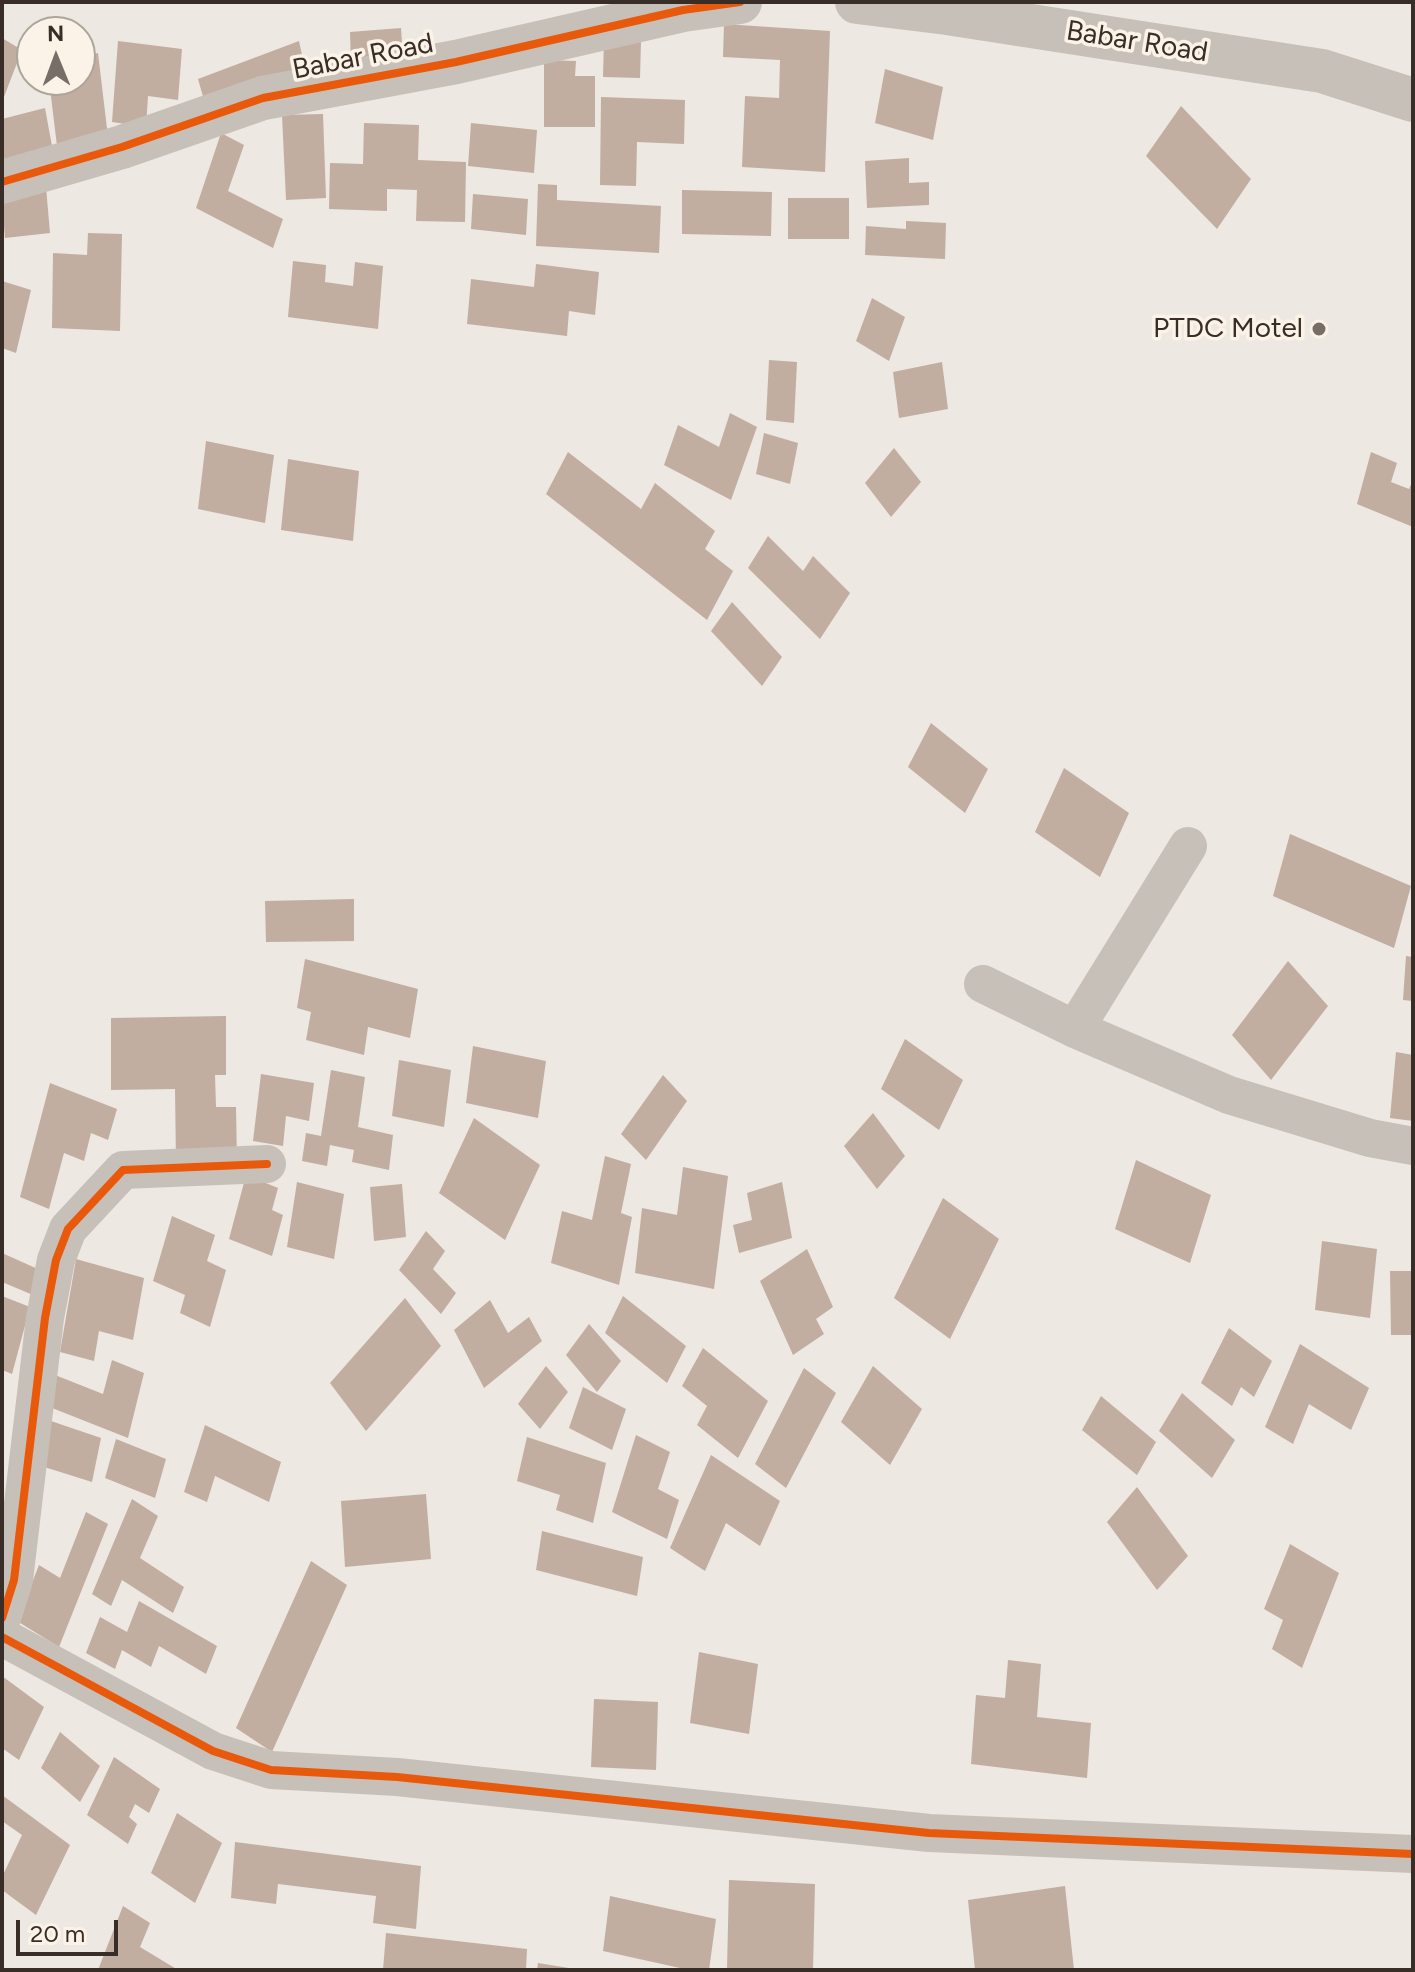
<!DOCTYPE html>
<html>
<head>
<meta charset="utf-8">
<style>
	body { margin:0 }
	#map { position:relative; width:1415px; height:1972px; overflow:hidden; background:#ede8e1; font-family:Figtree,sans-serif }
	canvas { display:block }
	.frame { position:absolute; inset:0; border:4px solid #382d27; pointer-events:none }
	.north { position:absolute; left:16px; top:16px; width:80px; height:80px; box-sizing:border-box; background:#fbf3e7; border:2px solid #ada49a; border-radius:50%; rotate:359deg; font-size:22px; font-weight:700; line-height:32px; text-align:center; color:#382d27 }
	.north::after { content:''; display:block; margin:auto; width:28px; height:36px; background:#776e68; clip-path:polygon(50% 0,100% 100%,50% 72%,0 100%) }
	.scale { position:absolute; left:16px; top:1920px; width:102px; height:36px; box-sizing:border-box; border:4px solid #382d27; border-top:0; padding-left:10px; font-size:24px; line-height:28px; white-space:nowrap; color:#382d27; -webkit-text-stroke:6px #fbf3e7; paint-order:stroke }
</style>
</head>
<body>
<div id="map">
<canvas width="1415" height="1972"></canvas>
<div class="frame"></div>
<div class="north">N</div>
<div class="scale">20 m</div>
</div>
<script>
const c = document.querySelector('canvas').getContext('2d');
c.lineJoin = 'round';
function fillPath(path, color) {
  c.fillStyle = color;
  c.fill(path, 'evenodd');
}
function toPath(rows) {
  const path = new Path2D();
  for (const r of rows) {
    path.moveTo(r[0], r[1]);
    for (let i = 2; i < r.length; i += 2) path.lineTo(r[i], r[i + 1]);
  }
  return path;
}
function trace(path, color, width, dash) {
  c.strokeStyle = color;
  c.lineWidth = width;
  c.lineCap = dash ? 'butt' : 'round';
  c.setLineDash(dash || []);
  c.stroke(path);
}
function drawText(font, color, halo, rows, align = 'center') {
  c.font = font + ' Figtree,sans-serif';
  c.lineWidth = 7;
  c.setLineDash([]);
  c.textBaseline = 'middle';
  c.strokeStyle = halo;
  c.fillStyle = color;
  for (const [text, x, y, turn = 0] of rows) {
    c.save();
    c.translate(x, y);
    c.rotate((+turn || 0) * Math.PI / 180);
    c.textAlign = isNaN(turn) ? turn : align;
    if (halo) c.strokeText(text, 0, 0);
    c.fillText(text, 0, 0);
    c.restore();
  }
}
fillPath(toPath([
	[724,24,830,31,825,172,742,167,745,96,779,98,780,60,723,57],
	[401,28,403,60,351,64,350,32],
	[2,38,22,50,2,102],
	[604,39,641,41,640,78,603,77],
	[118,41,182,49,178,100,148,96,146,127,112,122],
	[299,41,305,69,206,107,198,79],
	[98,53,108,137,57,146,49,80,80,80,80,57],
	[544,60,576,61,575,76,595,76,595,127,544,127],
	[885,69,943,87,933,140,875,123],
	[601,97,685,100,684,144,637,142,636,186,600,185],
	[1181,106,1251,179,1217,229,1146,156],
	[45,108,54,157,2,171,2,119],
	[323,114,326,198,286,200,282,115],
	[364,123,419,125,418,160,466,162,465,222,416,221,417,190,387,189,387,211,329,209,330,163,363,164],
	[471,123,537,130,534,173,468,166],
	[221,133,244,145,228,191,283,219,273,248,196,208],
	[909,158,909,183,929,182,929,205,867,208,865,161],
	[538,184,557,185,557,200,661,206,659,253,536,246],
	[46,187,50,233,5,238,2,203],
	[682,190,772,192,771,236,682,234],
	[473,194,528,199,526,235,471,229],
	[788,198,849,198,849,239,788,239],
	[906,221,946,223,945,259,865,255,866,226,906,229],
	[88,233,122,234,120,331,52,328,53,253,87,255],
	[293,261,326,265,325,282,353,286,355,262,383,266,378,329,288,317],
	[536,264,599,272,595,315,569,311,567,336,467,324,471,279,534,287],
	[2,281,31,290,16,353,2,348],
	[872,298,905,317,889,361,856,341],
	[769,360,797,362,794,423,766,420],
	[942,362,948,409,899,418,893,372],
	[730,413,757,427,731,500,664,465,678,425,719,447],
	[764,433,798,443,790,484,756,474],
	[206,441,274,455,265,523,198,509],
	[894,448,921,482,891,517,865,483],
	[568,452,641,509,655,483,715,531,705,549,733,571,707,620,546,494],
	[1371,452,1397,463,1391,482,1409,489,1413,480,1413,527,1357,504],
	[288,459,359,471,353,541,281,530],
	[768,536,803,571,813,556,850,593,820,639,748,568],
	[732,602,782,657,762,686,711,631],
	[931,723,988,769,965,813,908,767],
	[1064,768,1129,813,1100,877,1035,832],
	[1290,834,1411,886,1394,948,1273,896],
	[354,899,354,941,266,942,265,901],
	[1406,956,1413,957,1413,1001,1403,1000],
	[305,959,418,989,410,1038,368,1027,364,1055,306,1040,311,1012,297,1008],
	[1288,961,1328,1006,1271,1080,1232,1035],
	[226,1016,226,1075,215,1075,216,1107,236,1107,237,1163,176,1163,175,1089,111,1090,111,1018],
	[905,1039,963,1080,939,1130,881,1089],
	[473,1046,546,1061,538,1118,466,1103],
	[1396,1052,1413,1055,1413,1121,1390,1118],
	[399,1060,451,1070,444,1127,392,1116],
	[331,1070,365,1077,358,1127,393,1135,389,1170,352,1162,354,1150,330,1145,327,1166,302,1161,306,1133,321,1136],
	[261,1074,314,1083,309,1121,286,1116,283,1146,253,1141],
	[663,1075,687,1101,646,1160,621,1134],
	[50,1083,117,1109,108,1140,91,1133,84,1161,64,1153,49,1209,20,1197],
	[873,1113,905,1156,877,1189,844,1146],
	[474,1118,540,1165,505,1240,439,1193],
	[605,1156,631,1164,621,1213,632,1217,619,1285,551,1263,562,1211,592,1220],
	[1136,1160,1211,1195,1190,1263,1115,1229],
	[683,1167,728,1176,714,1289,635,1273,642,1208,677,1215],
	[246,1175,278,1188,272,1210,283,1215,272,1256,229,1239],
	[297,1182,344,1194,334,1259,287,1247],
	[782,1182,792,1238,739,1253,733,1225,752,1220,747,1193],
	[402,1184,406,1237,374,1241,370,1187],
	[943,1198,999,1239,950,1339,894,1298],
	[172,1216,215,1235,207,1261,226,1270,210,1327,180,1313,185,1295,153,1281],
	[426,1231,445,1251,433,1269,456,1293,441,1314,399,1270],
	[1322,1241,1377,1249,1370,1318,1315,1310],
	[807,1249,833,1307,816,1319,824,1334,793,1355,760,1281],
	[2,1253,40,1270,33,1295,2,1282],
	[76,1259,144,1278,133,1340,99,1331,94,1361,60,1352],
	[1390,1271,1413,1271,1413,1335,1391,1335],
	[2,1296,30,1307,12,1374,2,1370],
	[623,1296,686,1346,667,1383,605,1333],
	[405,1298,441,1346,366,1431,330,1383],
	[490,1300,508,1333,529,1317,542,1341,484,1388,454,1330],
	[589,1324,621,1361,597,1392,566,1355],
	[1229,1328,1272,1361,1254,1397,1241,1387,1232,1406,1201,1383],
	[1300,1344,1369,1388,1351,1430,1309,1404,1293,1444,1265,1427],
	[703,1348,768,1401,738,1458,697,1425,707,1406,682,1386],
	[112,1360,144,1373,128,1438,47,1406,55,1375,103,1394],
	[546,1366,568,1392,540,1429,518,1404],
	[873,1366,922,1409,890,1465,841,1422],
	[804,1368,836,1393,786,1488,755,1464],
	[583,1387,626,1409,612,1450,569,1428],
	[1182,1393,1235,1440,1212,1478,1159,1431],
	[1101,1396,1156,1442,1137,1475,1082,1430],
	[48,1420,101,1438,92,1482,38,1465],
	[205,1425,281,1462,269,1502,215,1476,207,1502,184,1492],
	[636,1435,670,1452,658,1489,679,1500,667,1539,612,1512],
	[527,1437,606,1463,593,1523,556,1510,560,1495,517,1481],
	[116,1439,166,1459,155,1498,105,1478],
	[711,1455,780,1501,760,1546,726,1523,705,1571,670,1548],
	[1137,1487,1188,1556,1157,1590,1107,1522],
	[426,1494,431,1559,345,1567,341,1501],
	[132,1499,158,1516,140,1558,184,1587,173,1613,122,1580,111,1606,92,1594],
	[86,1512,108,1524,59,1647,17,1621,39,1565,60,1578],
	[542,1531,643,1557,637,1596,536,1570],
	[1290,1544,1339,1573,1302,1668,1272,1649,1283,1620,1264,1609],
	[311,1561,347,1585,272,1752,236,1728],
	[139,1601,217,1646,206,1674,159,1646,151,1667,122,1650,115,1669,86,1653,100,1617,127,1632],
	[699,1652,758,1664,749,1734,690,1723],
	[1008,1660,1041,1664,1037,1717,1091,1723,1087,1778,971,1764,976,1695,1005,1698],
	[2,1676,44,1707,19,1760,2,1748],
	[594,1699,658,1702,656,1770,591,1767],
	[60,1732,100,1766,80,1802,41,1768],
	[114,1757,160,1789,149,1813,135,1804,129,1817,137,1824,128,1844,87,1815],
	[2,1795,70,1845,36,1915,2,1890,2,1877,22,1835,2,1821],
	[177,1813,222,1843,195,1903,151,1873],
	[235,1842,421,1866,416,1929,373,1923,376,1896,278,1884,276,1904,231,1898],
	[729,1880,815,1884,813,1970,727,1970],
	[1065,1886,1074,1970,975,1970,968,1900],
	[610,1896,716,1919,709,1970,689,1970,603,1951],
	[123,1906,150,1923,140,1947,178,1970,98,1970],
	[386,1933,527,1949,526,1970,383,1970],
	[538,1963,569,1968,569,1970,537,1970]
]), '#c2ada1');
trace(toPath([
	[983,984,1075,1029,1229,1095,1370,1138,1413,1146],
	[1075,1029,1188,846],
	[2,1618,14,1580,45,1318,56,1260,68,1229,123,1170,267,1164],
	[2,1637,213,1751,271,1770,397,1777,929,1833,1413,1854]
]), '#c7c0b9', 38);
trace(toPath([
	[857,2,947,13,1322,71,1413,100],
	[2,182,122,147,263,98,456,62,683,10,740,2]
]), '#c7c0b9', 44);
trace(toPath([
	[2,182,122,147,263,98,456,62,683,10,740,2],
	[2,1618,14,1580,45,1318,56,1260,68,1229,123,1170,267,1164],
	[2,1637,213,1751,271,1770,397,1777,929,1833,1413,1854]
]), '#e8590c', 8);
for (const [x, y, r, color] of [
	[1319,329,8,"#776e68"]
]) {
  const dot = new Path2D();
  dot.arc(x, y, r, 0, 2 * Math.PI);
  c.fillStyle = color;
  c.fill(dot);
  trace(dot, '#fbf3e7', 3);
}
drawText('28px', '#382d27', '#fbf3e7', [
	["Babar Road",1137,42,9],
	["Babar Road",363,57,-11]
]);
drawText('28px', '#382d27', '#fbf3e7', [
	["PTDC Motel",1303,329]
], 'right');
</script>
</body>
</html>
